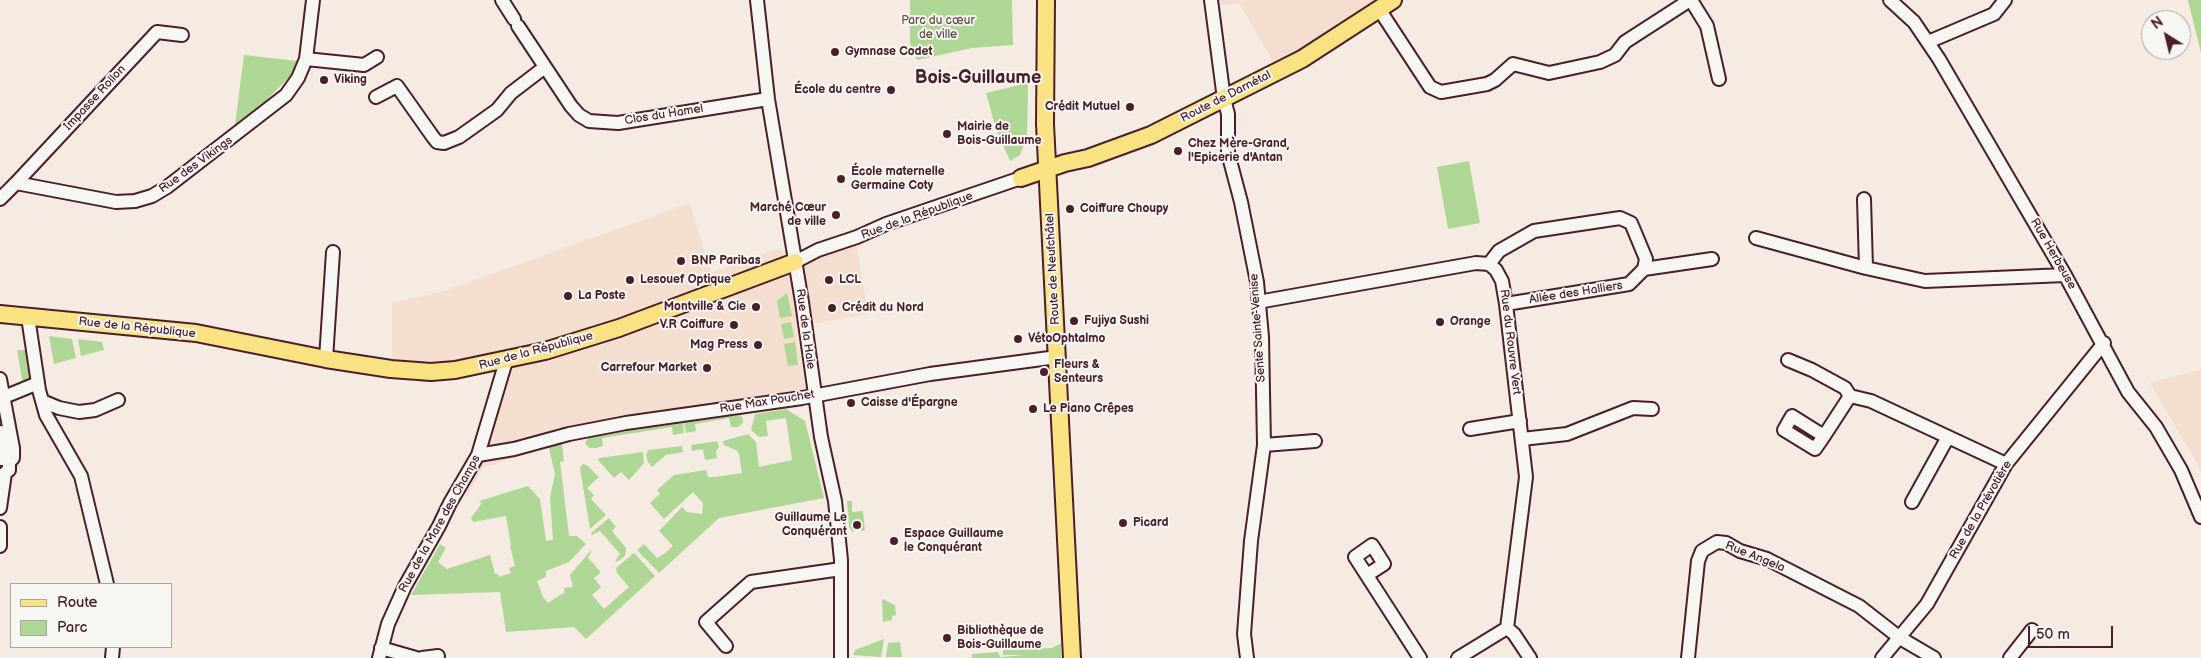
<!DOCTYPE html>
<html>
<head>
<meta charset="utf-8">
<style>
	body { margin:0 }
	#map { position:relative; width:2201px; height:658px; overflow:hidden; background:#f5ebe2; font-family:"Balsamiq Sans",sans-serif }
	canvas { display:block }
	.legend { position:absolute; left:10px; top:583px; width:162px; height:65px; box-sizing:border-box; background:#f6f6f2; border:1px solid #b1a0a2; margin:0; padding:6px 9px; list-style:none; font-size:15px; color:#4a1f2b }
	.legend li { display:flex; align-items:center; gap:10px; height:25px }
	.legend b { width:25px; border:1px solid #b1a0a2 }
	.north { position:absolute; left:2141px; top:10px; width:50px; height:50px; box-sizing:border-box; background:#f6f6f2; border:1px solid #b1a0a2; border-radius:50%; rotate:324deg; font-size:14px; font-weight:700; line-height:20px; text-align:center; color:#4a1f2b }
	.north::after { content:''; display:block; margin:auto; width:18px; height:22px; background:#4a1f2b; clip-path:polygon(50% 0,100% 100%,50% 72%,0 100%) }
	.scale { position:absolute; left:2028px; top:626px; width:85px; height:22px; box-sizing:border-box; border:2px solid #4a1f2b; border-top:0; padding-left:6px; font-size:15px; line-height:18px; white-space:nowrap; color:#4a1f2b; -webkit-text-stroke:4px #f6f6f2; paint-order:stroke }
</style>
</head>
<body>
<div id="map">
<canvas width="2201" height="658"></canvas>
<ul class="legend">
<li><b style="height:6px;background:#f8e281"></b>Route</li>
<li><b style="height:14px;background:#aed795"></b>Parc</li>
</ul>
<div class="north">N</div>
<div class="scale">50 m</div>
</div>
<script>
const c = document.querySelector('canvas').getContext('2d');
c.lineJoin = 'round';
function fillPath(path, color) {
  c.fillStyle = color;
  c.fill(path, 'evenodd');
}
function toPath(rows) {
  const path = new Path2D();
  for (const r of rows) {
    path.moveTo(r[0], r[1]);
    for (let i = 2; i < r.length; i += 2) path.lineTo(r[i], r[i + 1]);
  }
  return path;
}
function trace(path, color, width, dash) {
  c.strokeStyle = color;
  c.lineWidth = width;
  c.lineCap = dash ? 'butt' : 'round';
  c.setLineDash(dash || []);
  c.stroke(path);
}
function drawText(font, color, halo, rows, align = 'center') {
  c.font = font + ' "Balsamiq Sans",sans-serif';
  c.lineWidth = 4;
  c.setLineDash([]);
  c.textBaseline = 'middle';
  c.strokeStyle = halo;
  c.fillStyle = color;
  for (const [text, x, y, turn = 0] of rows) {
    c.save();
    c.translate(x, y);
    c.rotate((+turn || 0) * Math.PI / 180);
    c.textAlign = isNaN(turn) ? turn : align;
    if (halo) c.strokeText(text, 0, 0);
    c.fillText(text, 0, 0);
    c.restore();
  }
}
fillPath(toPath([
	[1213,0,1390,0,1279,72,1240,4,1215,5],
	[690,203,711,273,777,249,794,254,855,235,868,314,795,327,806,393,641,419,484,467,467,496,456,490,476,455,507,361,392,369,392,303,444,291],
	[2201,370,2201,469,2200,469,2150,383]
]), '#f4decf');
fillPath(toPath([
	[910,0,1012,0,1013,45,972,48,917,60,910,43],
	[2188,0,2201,0,2201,53],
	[244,55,297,61,292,74,261,106,235,125],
	[1028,83,1027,138,1020,155,1010,161,996,129,986,93],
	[1469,161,1480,223,1448,229,1437,167],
	[787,293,792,316,780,318,777,301],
	[791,322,794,337,784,339,781,324],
	[49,336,72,339,76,358,54,364],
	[78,339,102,342,104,350,81,356],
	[795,342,798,365,788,366,784,344],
	[17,350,29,350,32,380,23,385],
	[786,409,805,421,824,498,719,518,659,573,637,550,644,544,657,558,664,554,673,546,659,531,682,507,687,512,702,514,703,503,693,492,664,519,650,503,660,494,657,490,674,475,706,470,708,477,715,477,742,473,739,454,736,450,724,445,723,441,748,434,756,442,759,467,792,460,786,418,766,421,768,436,759,437,751,430,755,414],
	[740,415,743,419,743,423,738,427,731,427,729,418,695,424,696,431,686,433,684,423],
	[683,423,684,433,673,435,672,427,602,438,603,446,596,448,589,448,585,443,588,438,599,435],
	[717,441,719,447,716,451,717,458,705,460,703,449,692,451,691,445],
	[559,442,562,444,564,461,560,462,569,536,577,536,586,544,569,562,546,571,546,577,537,581,543,597,548,603,565,592,564,588,573,587,570,575,592,549,588,558,600,571,600,573,594,578,601,587,592,595,604,609,629,587,617,573,616,568,634,553,655,576,586,639,574,627,506,632,500,592,411,595,440,544,446,548,438,562,447,569,490,555,495,574,498,574,499,577,511,573,509,568,515,566,510,546,511,546,506,516,473,522,471,518,482,503,479,501,528,486,540,499,546,541,553,540,550,497,555,474,549,448,550,445],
	[682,446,683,452,666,455,652,467,648,462,646,455,648,450],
	[643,452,644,463,629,480,621,472,614,478,598,460,599,458],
	[583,464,588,466,599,477,587,488,594,495,591,499,606,515,590,529,580,468],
	[847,501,852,501,852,512,863,511,865,531,855,529,853,532,849,527],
	[609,518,616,527,612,531,626,548,625,556,617,562,615,561,620,554,600,531,592,535,591,533],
	[882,599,895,605,896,615,892,616,892,620,883,622],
	[884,639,881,657,853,655,855,650],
	[900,642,902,657,886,657,888,643],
	[1061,643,1061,658,972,658,972,654,998,652,1000,657,1026,655,1003,655,1003,650,1052,648]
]), '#aed795');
const minor = toPath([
	[502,0,514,19],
	[757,0,768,99,802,302,821,437,835,501,841,560,841,658],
	[1211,0,1224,99,1228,114,1228,153,1241,202,1257,282,1262,337,1264,445,1251,541,1244,634,1247,658],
	[1691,0,1707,26,1719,79],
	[1890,0,1914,22,1939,59,2065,275,2128,392,2156,427,2181,470,2201,517],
	[1379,9,1430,87,1441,92,1487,84,1495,80,1513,64,1549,73,1600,62,1615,55,1625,42,1690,0],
	[518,26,571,106,579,115,589,121,618,123,768,99],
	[1928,42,1994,14,2005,0],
	[306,59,364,65,377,57],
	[376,97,397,86,433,137,437,142,444,143,459,137,497,110,511,93,545,67],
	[16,183,157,32,182,35],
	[0,199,16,183,116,202,135,201,152,196,167,187,286,95,298,78,306,59,313,0],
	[1864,199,1866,268],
	[1756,238,1866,268,1925,281,2065,275],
	[795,262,818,250,857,237,886,224,1021,178],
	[1489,264,1499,251,1534,231,1620,218,1631,223,1646,259,1644,269,1629,284,1506,304],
	[1644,269,1712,259],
	[1258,302,1476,263,1489,264,1496,270,1502,281,1506,304,1526,477,1507,628],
	[28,317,39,390,46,415,81,476,107,584],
	[326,359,333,252],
	[1788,360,1812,370,1845,388,1850,396],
	[0,379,13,448,13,458,9,462,9,470,5,473,0,508],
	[4,397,38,383],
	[42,401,59,408,79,412,95,410,118,400],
	[1470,429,1520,421],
	[0,432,2,459],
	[1824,436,1792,416,1784,430,1815,449,1824,436,1850,396,1871,401,2006,464],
	[1522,439,1567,434,1633,408,1652,409],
	[1264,445,1315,441],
	[478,455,514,449,569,434,626,423,802,398,930,374,1057,357],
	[1912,502,1948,437],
	[0,527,0,546],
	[1367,575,1384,564,1372,545,1355,557,1420,658],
	[726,646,706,622,751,582,841,569],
	[381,648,416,658],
	[112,658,113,647],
	[379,658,388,624,405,586,439,526,450,503,478,455,506,361],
	[422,658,438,656],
	[1458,658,1507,628,1514,634,1530,658],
	[1688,658,1698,561,1702,551,1717,542,1726,543,1740,551,1767,559,1859,606,1900,638,1934,658],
	[1882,658,1927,604,2006,464,2104,343],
	[2010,658,2032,630]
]);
const major = toPath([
	[1046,0,1045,124,1072,658],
	[1021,178,1065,163,1088,158,1151,135,1302,59,1393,0],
	[0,314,196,333,326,359,391,369,431,372,455,370,545,351,619,328,795,262]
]);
trace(minor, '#4a1f2b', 16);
trace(major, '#4a1f2b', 20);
trace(minor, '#f6f6f2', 12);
trace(major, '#f8e281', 16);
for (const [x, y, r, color] of [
	[835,52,5,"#4a1f2b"],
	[324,80,5,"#4a1f2b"],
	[891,90,5,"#4a1f2b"],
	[1130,107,5,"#4a1f2b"],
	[947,134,5,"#4a1f2b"],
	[1178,151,5,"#4a1f2b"],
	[841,179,5,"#4a1f2b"],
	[1070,209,5,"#4a1f2b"],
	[836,215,5,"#4a1f2b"],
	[681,261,5,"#4a1f2b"],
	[630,280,5,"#4a1f2b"],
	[829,280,5,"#4a1f2b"],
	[568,296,5,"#4a1f2b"],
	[756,307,5,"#4a1f2b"],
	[832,308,5,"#4a1f2b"],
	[1074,321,5,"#4a1f2b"],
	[1440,322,5,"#4a1f2b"],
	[734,325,5,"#4a1f2b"],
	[1018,339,5,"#4a1f2b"],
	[758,345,5,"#4a1f2b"],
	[707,368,5,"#4a1f2b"],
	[1044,372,5,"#4a1f2b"],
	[851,403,5,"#4a1f2b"],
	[1033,409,5,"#4a1f2b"],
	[1123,523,5,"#4a1f2b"],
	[857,525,5,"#4a1f2b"],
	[894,541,5,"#4a1f2b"],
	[947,638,5,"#4a1f2b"]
]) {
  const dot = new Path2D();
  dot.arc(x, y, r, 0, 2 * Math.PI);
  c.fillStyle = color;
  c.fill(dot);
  trace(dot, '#f6f6f2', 2);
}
drawText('12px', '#634d46', '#f6f6f2', [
	["Parc du cœur",938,21],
	["de ville",938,35]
]);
drawText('bold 12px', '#4a1f2b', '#f6f6f2', [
	["Gymnase Codet",845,52],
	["Viking",334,80],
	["École du centre",881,90,"right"],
	["Crédit Mutuel",1120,107,"right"],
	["Mairie de",957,127],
	["Bois-Guillaume",957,141],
	["Chez Mère-Grand,",1188,144],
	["l'Epicerie d'Antan",1188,158],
	["École maternelle",851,172],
	["Germaine Coty",851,186],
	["Marché Cœur",826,208,"right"],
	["de ville",826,222,"right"],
	["Coiffure Choupy",1080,209],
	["BNP Paribas",691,261],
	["Lesouef Optique",640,280],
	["LCL",839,280],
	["La Poste",578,296],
	["Montville & Cie",746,307,"right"],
	["Crédit du Nord",842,308],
	["Fujiya Sushi",1084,321],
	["Orange",1450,322],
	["V.R Coiffure",724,325,"right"],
	["VétoOphtalmo",1028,339],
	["Mag Press",748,345,"right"],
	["Fleurs &",1054,365],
	["Senteurs",1054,379],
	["Carrefour Market",697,368,"right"],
	["Caisse d'Épargne",861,403],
	["Le Piano Crêpes",1043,409],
	["Guillaume Le",847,518,"right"],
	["Conquérant",847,532,"right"],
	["Picard",1133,523],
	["Espace Guillaume",904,534],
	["le Conquérant",904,548],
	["Bibliothèque de",957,631],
	["Bois-Guillaume",957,645]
], 'left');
drawText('12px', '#4a1f2b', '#f6f6f2', [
	["Route de Darnétal",1226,97,-27],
	["Impasse Rollon",95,98,-47],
	["Clos du Hamel",664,115,-9],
	["Rue des Vikings",196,165,-36],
	["Rue de la République",917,216,-20],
	["Rue Herbeuse",2053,254,60],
	["Route de Neufchâtel",1053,269,-93],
	["Allée des Halliers",1576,293,-9],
	["Rue de la République",137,328,6],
	["Sente Sainte-Venise",1258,328,-94],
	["Rue de la Haie",805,329,82],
	["Rue du Rouvre Vert",1510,342,83],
	["Rue de la République",536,351,-15],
	["Rue Max Pouchet",767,402,-9],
	["Rue de la Prévotière",1981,510,-60],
	["Rue de la Mare des Champs",440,524,-61],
	["Rue Angela",1755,557,22]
]);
drawText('bold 18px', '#4a1f2b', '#f6f6f2', [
	["Bois-Guillaume",978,78]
]);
</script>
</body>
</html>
